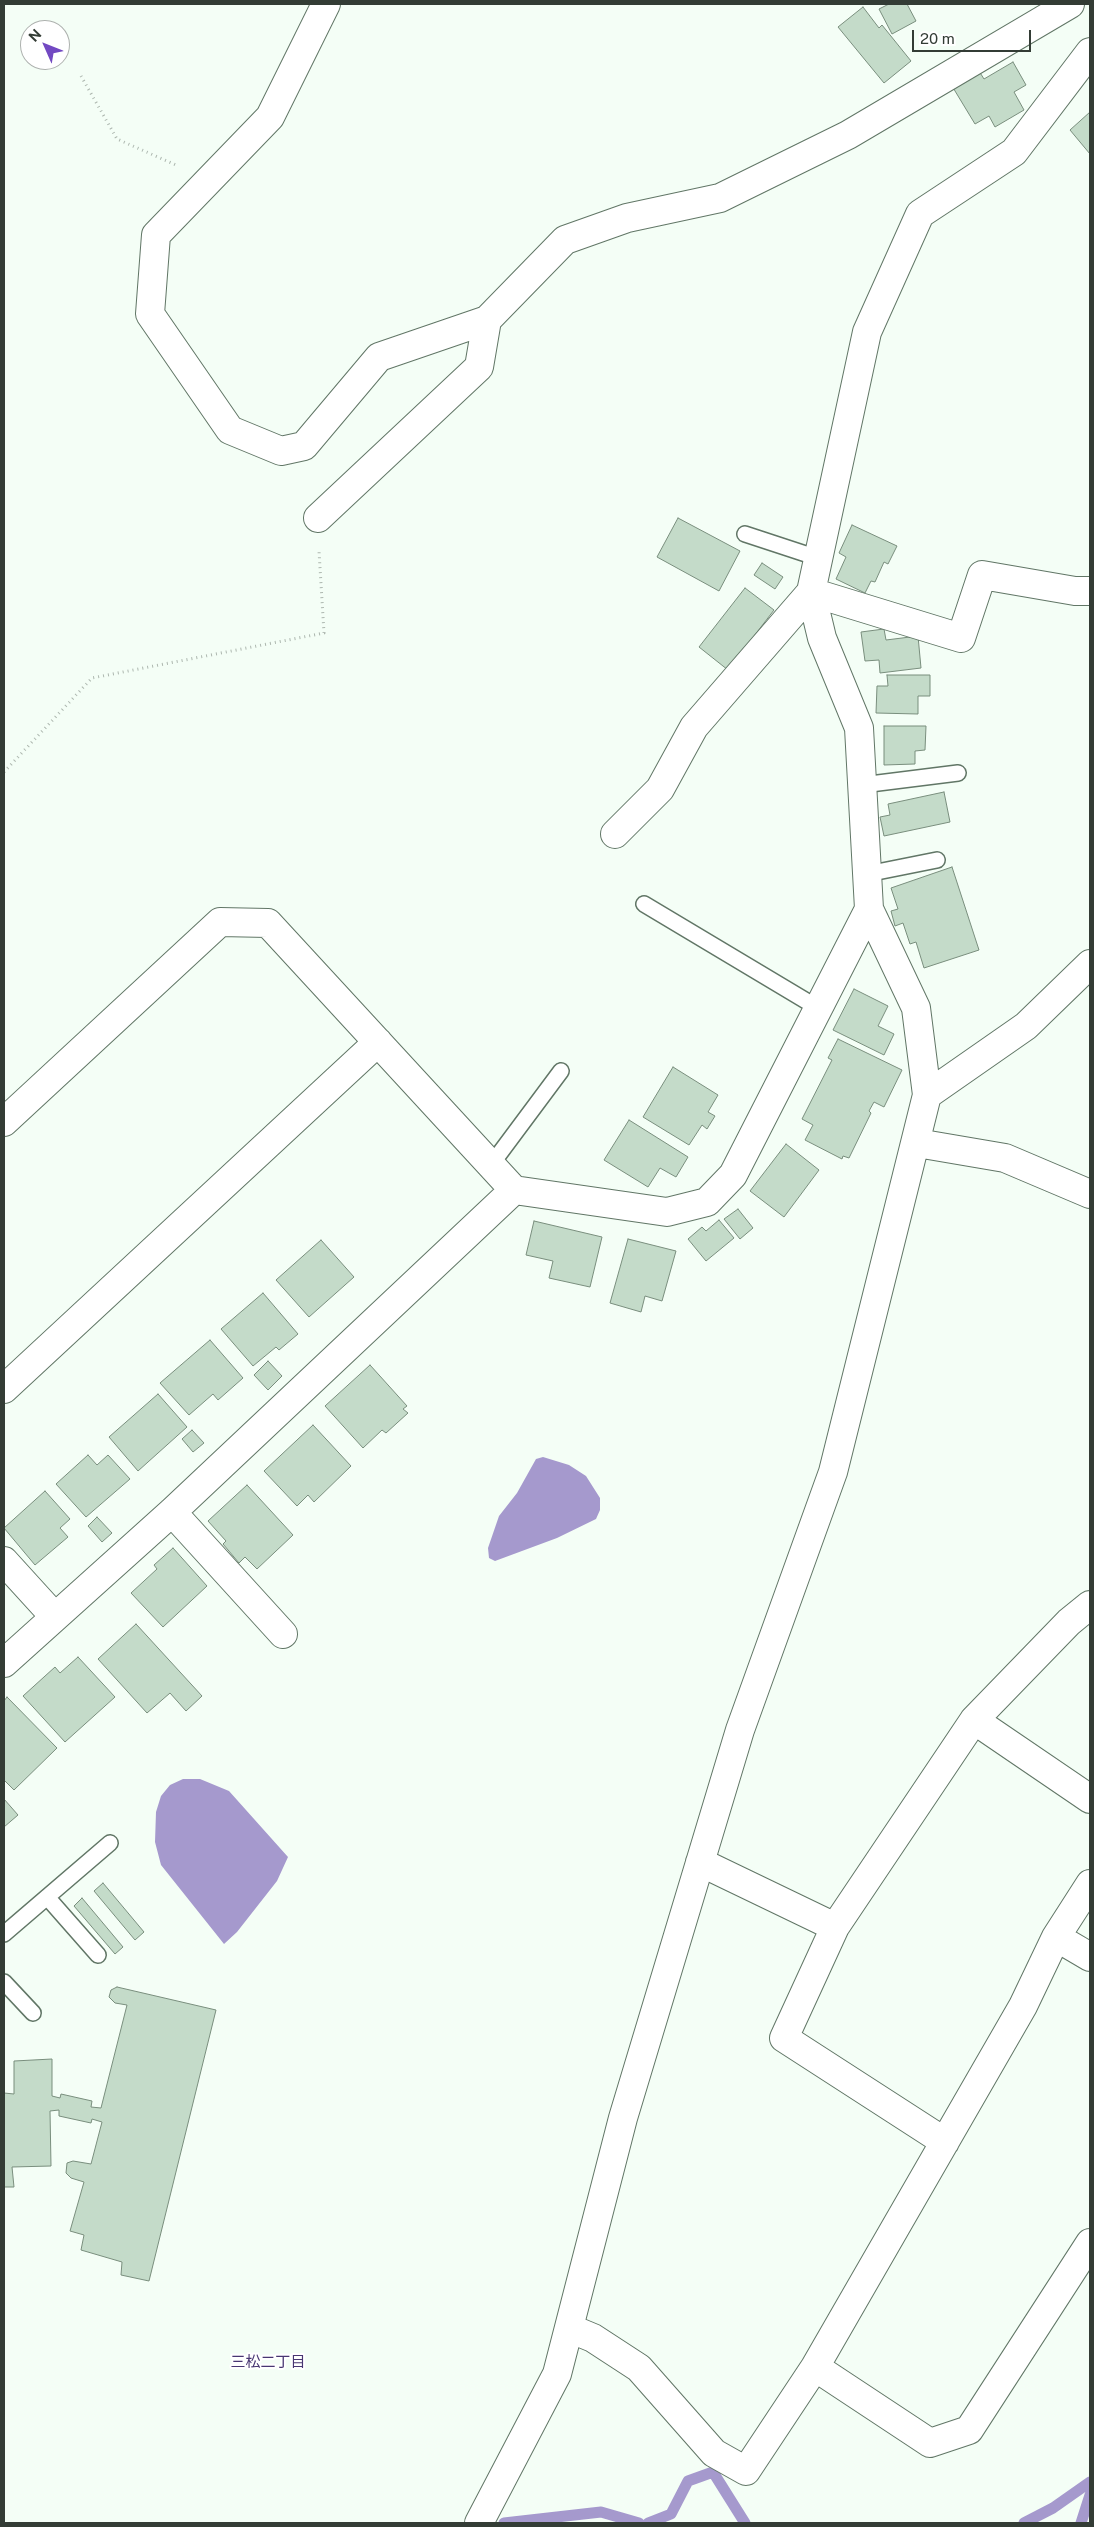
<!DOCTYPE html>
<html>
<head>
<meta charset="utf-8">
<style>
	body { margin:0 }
	#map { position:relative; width:1094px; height:2527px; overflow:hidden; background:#f4fef6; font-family:"Public Sans",sans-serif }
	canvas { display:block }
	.frame { position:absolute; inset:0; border:5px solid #333c35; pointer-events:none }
	.north { position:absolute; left:20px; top:20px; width:50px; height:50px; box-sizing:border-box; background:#fff; border:1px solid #adb1ae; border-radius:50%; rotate:314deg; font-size:14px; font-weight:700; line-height:20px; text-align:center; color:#333c35 }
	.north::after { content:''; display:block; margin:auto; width:18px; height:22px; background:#7249c2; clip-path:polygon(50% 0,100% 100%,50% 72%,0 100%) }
	.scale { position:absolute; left:912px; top:30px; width:119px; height:22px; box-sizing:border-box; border:2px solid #333c35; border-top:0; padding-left:6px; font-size:15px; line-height:18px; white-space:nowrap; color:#333c35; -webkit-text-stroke:4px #fff; paint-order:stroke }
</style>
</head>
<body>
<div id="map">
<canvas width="1094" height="2527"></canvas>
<div class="frame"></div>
<div class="north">N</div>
<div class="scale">20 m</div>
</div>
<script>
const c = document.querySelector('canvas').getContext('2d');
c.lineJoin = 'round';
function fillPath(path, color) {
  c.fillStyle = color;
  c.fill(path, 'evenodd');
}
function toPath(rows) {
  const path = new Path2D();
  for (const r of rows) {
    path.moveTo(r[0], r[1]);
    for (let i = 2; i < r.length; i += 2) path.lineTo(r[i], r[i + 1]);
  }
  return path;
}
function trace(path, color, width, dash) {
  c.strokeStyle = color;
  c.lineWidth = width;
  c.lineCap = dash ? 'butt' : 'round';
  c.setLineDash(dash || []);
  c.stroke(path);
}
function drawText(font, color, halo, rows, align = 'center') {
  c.font = font + ' "Public Sans","Noto Sans JP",sans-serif';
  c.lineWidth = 4;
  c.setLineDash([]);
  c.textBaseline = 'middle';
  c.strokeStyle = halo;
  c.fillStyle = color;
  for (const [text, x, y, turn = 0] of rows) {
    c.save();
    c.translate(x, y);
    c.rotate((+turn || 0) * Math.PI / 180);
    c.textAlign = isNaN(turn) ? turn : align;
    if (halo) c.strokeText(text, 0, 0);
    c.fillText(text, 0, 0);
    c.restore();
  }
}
fillPath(toPath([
	[543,1457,569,1465,586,1476,600,1498,600,1510,596,1519,557,1538,495,1561,489,1558,488,1548,499,1516,517,1493,536,1459],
	[183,1779,200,1779,229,1791,288,1857,277,1881,237,1932,224,1944,161,1865,155,1842,156,1812,161,1796,170,1785]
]), '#a599cd');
trace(toPath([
	[504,2523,601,2512,639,2523],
	[648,2523,671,2514,688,2481,713,2472,745,2523],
	[1024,2523,1053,2508,1090,2482],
	[1081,2523,1090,2495]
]), '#a599cd', 11);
const building = toPath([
	[889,4,907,4,916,21,892,34,879,9,889,4],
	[863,7,879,28,882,25,911,61,884,83,838,27,863,7],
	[1013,62,1026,85,1014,92,1024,110,995,127,989,116,975,124,952,86,979,71,984,79,1013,62],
	[1090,112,1090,154,1070,130,1090,112],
	[678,518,740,551,719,591,657,557,678,518],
	[852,525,897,546,888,564,884,562,875,582,871,581,865,593,836,579,846,557,839,553,852,525],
	[762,563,783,577,775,589,754,575,762,563],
	[745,588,774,610,728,670,699,647,745,588],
	[884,629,886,640,918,636,921,668,880,673,879,660,865,661,861,632,884,629],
	[887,675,930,675,930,696,918,696,918,714,876,713,877,686,888,686,887,675],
	[884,726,926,726,925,750,915,751,915,764,884,765,884,726],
	[944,792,950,822,884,836,880,817,890,815,888,804,944,792],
	[952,867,979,950,924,968,916,942,910,944,903,923,895,926,891,911,898,909,891,888,952,867],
	[854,989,888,1006,878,1026,894,1034,884,1055,833,1030,854,989],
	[838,1039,902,1070,884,1107,874,1102,869,1111,871,1113,849,1158,843,1156,842,1159,805,1140,813,1125,802,1119,832,1060,828,1058,838,1039],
	[673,1067,718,1095,708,1112,715,1116,707,1129,702,1125,689,1145,643,1117,673,1067],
	[629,1120,688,1157,676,1177,660,1168,648,1187,604,1160,629,1120],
	[786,1144,819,1170,784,1217,750,1191,786,1144],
	[738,1209,753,1228,740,1239,724,1219,738,1209],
	[719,1220,734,1238,706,1261,688,1239,702,1227,706,1231,719,1220],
	[534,1221,602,1237,590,1287,549,1278,553,1261,526,1255,534,1221],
	[628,1239,676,1251,662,1301,645,1296,641,1312,610,1303,628,1239],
	[321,1240,354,1277,309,1317,276,1280,321,1240],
	[263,1293,298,1334,279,1350,276,1347,253,1366,221,1329,263,1293],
	[210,1340,243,1378,218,1400,213,1394,189,1415,160,1383,210,1340],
	[268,1361,282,1376,268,1390,254,1375,268,1361],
	[370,1365,407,1406,403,1409,408,1413,386,1433,382,1430,363,1448,325,1406,370,1365],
	[158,1394,187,1427,138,1471,109,1437,158,1394],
	[313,1425,351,1466,314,1502,308,1495,297,1506,264,1471,313,1425],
	[192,1430,204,1443,193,1452,182,1439,192,1430],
	[88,1455,97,1465,108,1455,130,1479,86,1517,56,1484,88,1455],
	[247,1485,293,1535,257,1569,245,1557,239,1563,223,1544,226,1541,208,1521,247,1485],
	[45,1491,70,1519,60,1528,68,1537,35,1565,4,1528,45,1491],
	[97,1517,112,1533,102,1542,88,1526,97,1517],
	[173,1548,207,1586,163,1627,131,1593,157,1569,154,1565,173,1548],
	[136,1624,202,1696,186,1711,170,1693,147,1713,98,1659,136,1624],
	[78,1657,115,1697,65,1742,23,1696,55,1667,60,1673,78,1657],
	[7,1697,57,1748,14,1790,4,1780,4,1701,7,1697],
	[4,1799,18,1815,4,1827,4,1799],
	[103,1883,144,1932,135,1940,94,1891,103,1883],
	[82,1898,123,1947,115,1954,74,1906,82,1898],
	[117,1987,216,2010,149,2281,121,2275,122,2262,81,2250,84,2235,70,2231,84,2182,71,2178,66,2173,67,2163,73,2161,91,2164,102,2122,92,2119,91,2123,59,2116,59,2110,50,2111,51,2166,12,2167,14,2187,4,2187,4,2093,14,2094,14,2061,52,2059,52,2096,60,2098,61,2094,92,2101,91,2107,101,2108,127,2005,115,2003,109,1997,111,1990,117,1987]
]);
fillPath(building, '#c4dbc9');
trace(building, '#798e7d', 1);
const lane = toPath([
	[745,534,818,558],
	[862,785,958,773],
	[867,874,937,860],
	[644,904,818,1008],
	[491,1165,561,1071],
	[47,1897,98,1955],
	[4,1934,110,1843],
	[4,1982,33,2013]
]);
const street = toPath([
	[326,4,270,117,156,235,150,314,230,430,281,451,304,446,379,357,487,320,565,240,627,218,720,198,848,135,1070,4],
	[318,518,479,367,487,320],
	[615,834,660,789,694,727,811,592,961,638,982,575,1075,591,1090,591],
	[927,1095,1026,1026,1090,964],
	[4,1122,220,922,268,923,514,1190],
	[917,1143,1005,1158,1090,1194],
	[4,1389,378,1042],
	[172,1512,283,1634],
	[4,1561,54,1616],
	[4,1663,172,1512,514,1190,667,1212,707,1202,733,1175,869,909],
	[974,1720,1090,1799],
	[700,1862,835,1927],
	[1056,1937,1090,1957],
	[945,2142,784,2038,835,1927,974,1720,1069,1622,1090,1605],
	[569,2328,593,2338,639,2368,714,2453,746,2471,815,2367,1023,2006,1056,1937,1090,1884],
	[815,2367,930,2443,969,2430,1090,2243],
	[479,2523,557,2374,623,2118,740,1730,833,1472,927,1095,916,1008,869,909,859,728,822,638,811,592,867,332,920,214,1014,152,1090,52]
]);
trace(lane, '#617666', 18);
trace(street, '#617666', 30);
trace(toPath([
	[81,76,117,139,176,165],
	[4,772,92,678,324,633,319,551]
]), '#adb7af', 3, [1, 4]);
trace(lane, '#fff', 15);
trace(street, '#fff', 28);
drawText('15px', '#483672', '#fff', [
	["三松二丁目",268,2362]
]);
</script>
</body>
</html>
